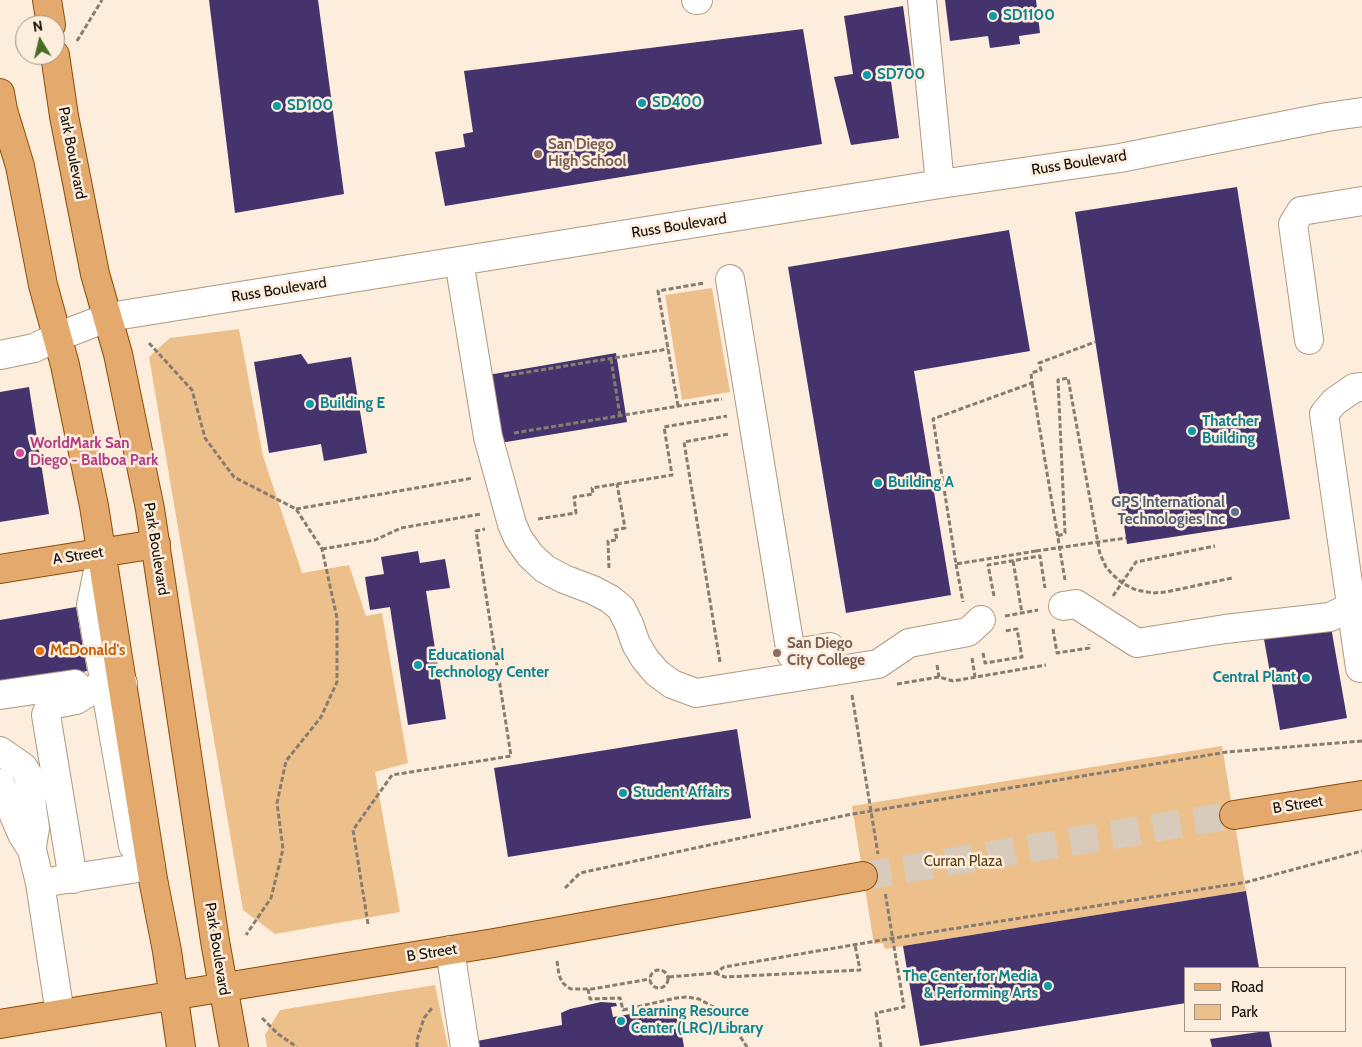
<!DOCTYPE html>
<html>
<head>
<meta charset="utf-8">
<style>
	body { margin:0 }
	#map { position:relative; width:1362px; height:1047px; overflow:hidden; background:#fceddd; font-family:Cabin,sans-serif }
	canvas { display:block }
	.legend { position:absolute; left:1184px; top:967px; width:162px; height:65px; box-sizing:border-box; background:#fceddd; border:1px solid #9e9386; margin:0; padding:6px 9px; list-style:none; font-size:15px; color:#120b03 }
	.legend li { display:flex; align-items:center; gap:10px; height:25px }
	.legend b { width:25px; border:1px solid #9e9386 }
	.north { position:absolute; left:15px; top:15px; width:50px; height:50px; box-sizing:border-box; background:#fceddd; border:1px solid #9e9386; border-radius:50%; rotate:351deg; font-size:14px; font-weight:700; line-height:20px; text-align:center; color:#120b03 }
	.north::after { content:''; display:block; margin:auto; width:18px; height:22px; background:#486c24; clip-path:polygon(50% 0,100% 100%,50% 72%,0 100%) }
</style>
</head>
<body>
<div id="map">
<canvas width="1362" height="1047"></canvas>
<ul class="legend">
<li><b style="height:6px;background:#e3a96d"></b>Road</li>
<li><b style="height:14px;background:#edc08b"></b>Park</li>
</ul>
<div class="north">N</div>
</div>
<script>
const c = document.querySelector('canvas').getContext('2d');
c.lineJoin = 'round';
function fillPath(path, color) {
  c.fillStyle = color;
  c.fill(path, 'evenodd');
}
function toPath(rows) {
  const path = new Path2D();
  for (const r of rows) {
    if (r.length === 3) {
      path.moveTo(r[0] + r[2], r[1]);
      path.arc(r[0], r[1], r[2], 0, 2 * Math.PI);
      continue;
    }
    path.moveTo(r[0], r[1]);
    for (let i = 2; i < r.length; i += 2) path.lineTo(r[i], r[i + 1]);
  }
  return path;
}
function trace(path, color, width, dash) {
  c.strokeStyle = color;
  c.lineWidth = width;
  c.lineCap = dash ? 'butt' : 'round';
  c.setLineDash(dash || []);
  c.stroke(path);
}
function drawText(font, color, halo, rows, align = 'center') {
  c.font = font + ' Cabin,sans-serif';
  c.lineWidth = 5;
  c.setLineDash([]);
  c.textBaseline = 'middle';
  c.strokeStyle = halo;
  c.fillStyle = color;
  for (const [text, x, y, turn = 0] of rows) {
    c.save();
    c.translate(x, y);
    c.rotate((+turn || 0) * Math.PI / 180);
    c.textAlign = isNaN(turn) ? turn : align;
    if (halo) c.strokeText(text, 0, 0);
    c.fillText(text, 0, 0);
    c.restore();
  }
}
fillPath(toPath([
	[712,288,730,392,682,400,665,295],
	[239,329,263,456,302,573,349,565,366,616,382,613,408,763,375,772,400,912,275,934,243,910,149,357,170,338],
	[1222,746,1246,891,885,949,883,943,874,944,852,806],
	[435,985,448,1047,267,1047,265,1035,280,1010]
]), '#edc08b');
fillPath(toPath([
	[209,0,318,0,344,194,235,213],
	[945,0,1036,0,1040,33,1019,36,1020,44,990,48,988,36,950,41],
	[903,6,912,70,890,74,899,138,851,145,834,77,853,74,844,16],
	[803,29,822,144,445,206,435,152,465,147,463,134,473,132,464,71],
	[1237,187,1290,519,1127,544,1075,212],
	[1009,230,1030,351,914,371,951,595,846,613,788,267],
	[616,353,627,422,500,443,488,375],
	[301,354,308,364,351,357,367,453,324,461,321,444,269,453,254,362],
	[29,387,49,514,0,522,0,392],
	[418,551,420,563,445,559,450,588,426,591,446,719,408,725,390,607,370,610,365,577,384,574,381,557],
	[76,607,87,671,58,677,0,686,0,620],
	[1331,627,1347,718,1280,730,1264,639],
	[737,729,751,818,508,857,494,768],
	[1246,891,1259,968,1186,968,1186,1003,920,1046,903,946],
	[601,1002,616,1003,617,1006,611,1007,613,1017,677,1006,684,1047,478,1047,477,1041,562,1025,561,1013,570,1009],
	[1266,1031,1269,1031,1272,1047,1212,1047,1210,1039]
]), '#44336d');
trace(toPath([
	[863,876,1234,815]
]), '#d9cbbc', 28, [28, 14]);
const minor = toPath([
	[696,0,698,0],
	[922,0,940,184],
	[459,261,488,437,512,524,518,538,530,555,545,569,564,579,593,590,610,599,621,608,629,624,636,644,645,659,657,673,672,684,696,693,878,664,909,643,968,632,981,620],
	[730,279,791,654,830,647],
	[1309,340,1293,224,1301,211,1362,201],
	[0,355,34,348,57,337,109,317,940,184,1120,158,1327,117,1362,112],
	[101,556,91,605,133,846,151,866],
	[1063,606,1076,604,1137,643,1225,629,1330,617,1351,607],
	[1360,668,1324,414,1334,402,1354,388,1362,387],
	[0,695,75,684],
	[0,751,23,767,28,775,31,791,32,807,35,828,32,846],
	[0,783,22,834,32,850,40,883,60,1014],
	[73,879,46,715,50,705,76,700,94,689,123,683],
	[54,881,151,866],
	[450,950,465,1047]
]);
const major = toPath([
	[47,0,51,25],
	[55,55,64,116,95,274,118,354,150,509,215,941,234,1047],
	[0,93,3,110,20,166,43,285,65,365,94,506,153,879,167,951,181,1047],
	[0,569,156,544],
	[1234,815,1362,795],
	[0,1024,494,943,863,876]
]);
trace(minor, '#af9980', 30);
trace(major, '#8e4d08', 30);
trace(toPath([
	[77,41,102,0],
	[149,343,192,390,205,438,234,477,296,509,322,549,337,618,337,682,321,717,286,761,277,803,283,849,271,898,246,935],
	[611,359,620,416],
	[504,376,668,349],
	[1032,383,1065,580],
	[678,406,658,291,704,283],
	[514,433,722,399],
	[296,509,473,478],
	[538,519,576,513,574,497,593,494,592,488,672,475,664,427,727,416],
	[1058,536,1065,533,1058,380,1068,378,1100,554,1106,567,1112,574,1122,583,1136,590,1153,593,1166,592,1232,578],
	[322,549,375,540,401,528,481,514],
	[1036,551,956,564,933,419,1032,383,1031,373,1041,370,1039,363,1095,342],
	[1013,561,1022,613],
	[956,564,963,602],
	[609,568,608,541,617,540,615,530,625,528,617,484],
	[994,596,988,565,1040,556,1045,588],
	[1113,596,1136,562,1215,546],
	[1005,616,1038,610],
	[1053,629,1057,653,1089,648,1089,644],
	[983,653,985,663,1022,657,1017,629,1005,631],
	[972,658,975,677],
	[720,662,684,442,729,434],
	[937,665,939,677],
	[897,684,939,677,953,681,1046,665],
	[852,695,878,854],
	[565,888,580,873,847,815,1227,752,1362,741],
	[368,924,353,830,392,775,511,756,476,531,485,529],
	[557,961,559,975,562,982,567,987,571,989,592,989,650,979],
	[659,979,9],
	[715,973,725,977,860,970,855,945],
	[669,977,715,973,724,967,882,940,1247,882,1362,851],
	[588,989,590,999,620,998,623,1010,676,998,687,997,699,999,719,1010,730,1021,747,1047],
	[262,1018,278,1034,297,1047],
	[417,1047,417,1040,424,1018,432,1008],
	[881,1047,876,1013,904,1007,885,892]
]), '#877c70', 3, [5, 2.5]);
trace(minor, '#fff', 28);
trace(major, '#e3a96d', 28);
trace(toPath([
	[1036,551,1126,538]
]), '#877c70', 3, [5, 2.5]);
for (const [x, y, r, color] of [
	[993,16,5,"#0f9aa8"],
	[867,75,5,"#0f9aa8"],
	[642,103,5,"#0f9aa8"],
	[277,106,5,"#0f9aa8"],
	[538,154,5,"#8d6e63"],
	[310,404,5,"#0f9aa8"],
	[1192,431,5,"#0f9aa8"],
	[20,453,5,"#d1479c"],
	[878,483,5,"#0f9aa8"],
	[1235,512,5,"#5c6f8a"],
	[40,651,5,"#e8710a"],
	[777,653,5,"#8d6e63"],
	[418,665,5,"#0f9aa8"],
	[1306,678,5,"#0f9aa8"],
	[623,793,5,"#0f9aa8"],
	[1048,986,5,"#0f9aa8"],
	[621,1021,5,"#0f9aa8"]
]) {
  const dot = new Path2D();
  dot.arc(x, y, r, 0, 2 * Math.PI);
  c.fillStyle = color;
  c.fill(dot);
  trace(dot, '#fceddd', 2);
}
drawText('bold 15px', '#0d838f', '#fceddd', [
	["SD1100",1003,16],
	["SD700",877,75],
	["SD400",652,103],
	["SD100",287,106],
	["Building E",320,404],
	["Thatcher",1202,422],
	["Building",1202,439],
	["Building A",888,483],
	["Educational",428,656],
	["Technology Center",428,673],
	["Central Plant",1296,678,"right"],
	["Student Affairs",633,793],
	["The Center for Media",1038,977,"right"],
	["& Performing Arts",1038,994,"right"],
	["Learning Resource",631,1012],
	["Center (LRC)/Library",631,1029]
], 'left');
drawText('bold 15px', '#785e54', '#fceddd', [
	["San Diego",548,145],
	["High School",548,162],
	["San Diego",787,644],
	["City College",787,661]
], 'left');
drawText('15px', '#120b03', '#fceddd', [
	["Park Boulevard",72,153,79],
	["Russ Boulevard",1079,163,-9],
	["Russ Boulevard",679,226,-9],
	["Russ Boulevard",279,290,-9],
	["Park Boulevard",156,549,81],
	["A Street",78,556,-9],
	["B Street",1298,805,-9],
	["Park Boulevard",217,949,81],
	["B Street",432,953,-9]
]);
drawText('bold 15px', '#b23c85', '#fceddd', [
	["WorldMark San",30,444],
	["Diego - Balboa Park",30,461]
], 'left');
drawText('bold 15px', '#4e5e75', '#fceddd', [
	["GPS International",1225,503],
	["Technologies Inc",1225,520]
], 'right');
drawText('bold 15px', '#c56008', '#fceddd', [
	["McDonald's",50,651]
], 'left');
drawText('15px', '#5f3e0e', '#fceddd', [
	["Curran Plaza",963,862]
]);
</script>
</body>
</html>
